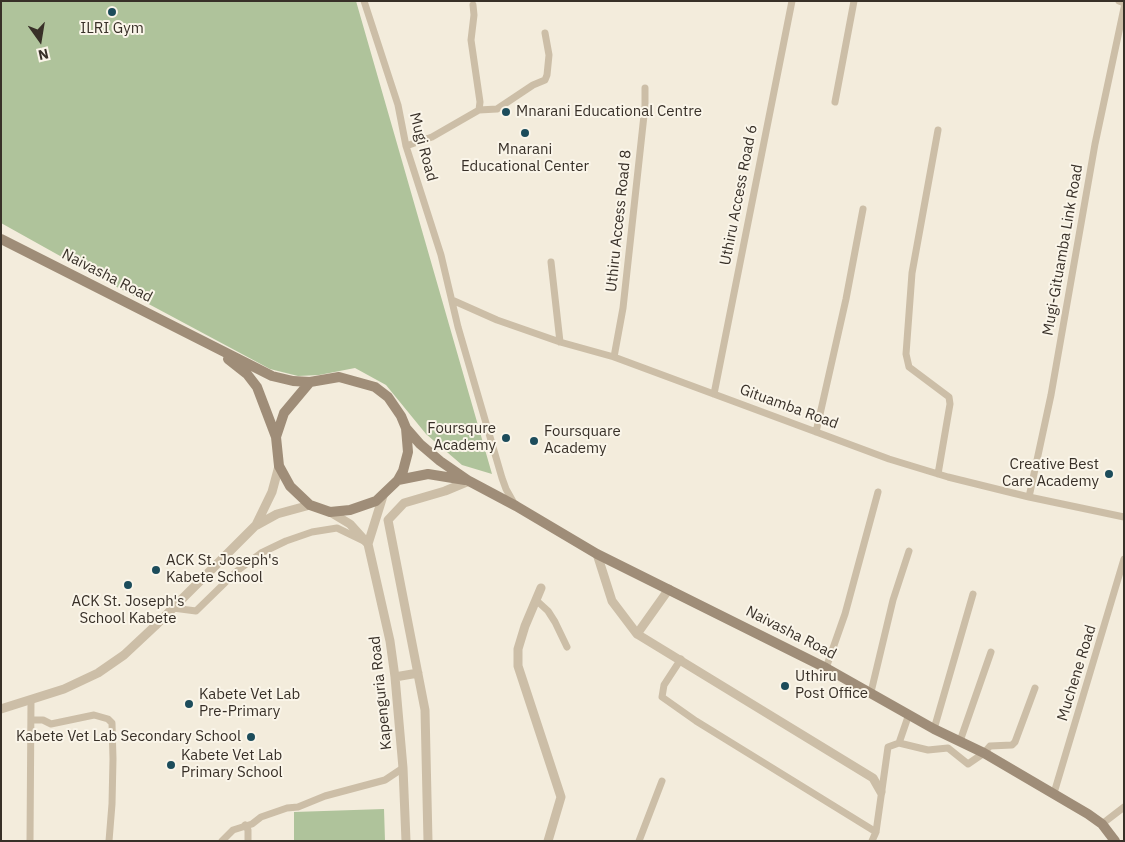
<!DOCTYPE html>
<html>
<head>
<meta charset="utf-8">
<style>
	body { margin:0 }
	#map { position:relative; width:1125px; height:842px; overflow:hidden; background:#f3ecdc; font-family:"IBM Plex Sans",sans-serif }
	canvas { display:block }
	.frame { position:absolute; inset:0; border:2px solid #383028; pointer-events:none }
	.north { position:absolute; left:15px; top:15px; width:50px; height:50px; -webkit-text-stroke:4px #faf5e9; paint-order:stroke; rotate:167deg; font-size:14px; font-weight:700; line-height:20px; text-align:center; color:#383028 }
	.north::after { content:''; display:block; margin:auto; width:18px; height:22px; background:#383028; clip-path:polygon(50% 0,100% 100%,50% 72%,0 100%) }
</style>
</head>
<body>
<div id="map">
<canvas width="1125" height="842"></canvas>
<div class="frame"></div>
<div class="north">N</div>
</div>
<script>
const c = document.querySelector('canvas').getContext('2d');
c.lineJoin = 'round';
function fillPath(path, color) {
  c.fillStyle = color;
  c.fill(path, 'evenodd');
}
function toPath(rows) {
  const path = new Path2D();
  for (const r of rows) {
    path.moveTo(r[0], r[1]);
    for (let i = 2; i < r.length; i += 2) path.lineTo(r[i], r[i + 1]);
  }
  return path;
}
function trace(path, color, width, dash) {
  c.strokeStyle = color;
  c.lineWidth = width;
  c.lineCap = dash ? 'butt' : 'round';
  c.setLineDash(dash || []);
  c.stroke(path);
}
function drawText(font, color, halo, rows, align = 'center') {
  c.font = font + ' "IBM Plex Sans",sans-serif';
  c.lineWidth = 4;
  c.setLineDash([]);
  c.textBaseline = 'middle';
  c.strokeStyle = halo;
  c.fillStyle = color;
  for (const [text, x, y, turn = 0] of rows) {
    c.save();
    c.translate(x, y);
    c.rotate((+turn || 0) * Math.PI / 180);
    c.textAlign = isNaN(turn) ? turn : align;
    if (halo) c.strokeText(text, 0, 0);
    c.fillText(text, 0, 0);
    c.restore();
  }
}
fillPath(toPath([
	[1,1,356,1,492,474,462,465,426,434,386,385,355,368,319,375,298,376,270,369,87,271,1,223],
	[384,809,385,841,294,841,294,812]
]), '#afc39b');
trace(toPath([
	[364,1,398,105,406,146,441,255,458,327,502,478,506,489,515,505],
	[1119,1,1124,3],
	[473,5,474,15,471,40,480,102,479,110],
	[835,102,854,1],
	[938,130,912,273,906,354,909,367,949,397,950,404,938,474],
	[406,146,432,137,479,110,497,109,533,85,545,80,547,75,549,55,545,33],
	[551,262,560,342],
	[452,300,497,320,560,342,614,357,889,459,948,477,1029,497,1124,517],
	[614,357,623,308,645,106,645,88],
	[714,394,792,1],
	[816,432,846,299,863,209],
	[1029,497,1051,395,1095,144,1124,8],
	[536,600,548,611,555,622,567,647],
	[173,608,196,611,237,571,261,553,286,541,312,532,337,528,364,541],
	[681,659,664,685,662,697,696,721,876,832],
	[826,668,845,614,878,492],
	[871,692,893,600,909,551],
	[31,720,43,720,51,724,94,715,108,719,112,723,113,759,112,804,109,841],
	[934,729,973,594],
	[960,741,991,652],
	[899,743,928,750,948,748,968,764,984,753,990,746,1012,745,1015,742,1035,688],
	[1054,793,1124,559],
	[1102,824,1124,807],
	[245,825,248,830,248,841],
	[30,841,31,700],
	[222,841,233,830,252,824,261,817,287,808,298,807,325,796,385,780,403,768],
	[639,841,662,781],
	[872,841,876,832,888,747,899,743,909,714]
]), '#ccbea7', 7);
trace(toPath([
	[383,496,368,544,390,641,395,677,403,768,406,841],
	[330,512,350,524,368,544],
	[257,525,277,514,310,505],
	[597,554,612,601,637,634,873,778,881,792],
	[541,588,525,626,518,649,518,666,561,797,548,841],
	[637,634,669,589],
	[395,677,418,673],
	[1,709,64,689,98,673,124,655,155,626,256,525,272,492,279,466],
	[428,841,425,710,388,520,404,503,445,491,469,481]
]), '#ccbea7', 9);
trace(toPath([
	[1,239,272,376,293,381,310,382,339,377,375,387,388,397,401,416,406,428,408,452,403,471,398,480,376,501,350,510,330,512,310,505,290,486,279,466,276,437,284,413,310,382],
	[228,359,247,374,257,387,276,437],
	[406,428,420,444,440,461,469,481,516,506,597,554,826,668,934,729,984,753,1088,814,1102,824,1115,841],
	[398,480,428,474,465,480]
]), '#9f8d78', 10);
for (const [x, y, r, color] of [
	[112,12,5,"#1c4c5b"],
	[506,112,5,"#1c4c5b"],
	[525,133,5,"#1c4c5b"],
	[506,438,5,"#1c4c5b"],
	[534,441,5,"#1c4c5b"],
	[1109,474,5,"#1c4c5b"],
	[156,570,5,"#1c4c5b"],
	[128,585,5,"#1c4c5b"],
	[785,686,5,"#1c4c5b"],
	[189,704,5,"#1c4c5b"],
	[251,737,5,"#1c4c5b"],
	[171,765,5,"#1c4c5b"]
]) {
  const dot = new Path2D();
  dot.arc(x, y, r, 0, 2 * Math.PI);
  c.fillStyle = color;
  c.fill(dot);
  trace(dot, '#faf5e9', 2);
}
drawText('15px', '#383028', '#faf5e9', [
	["ILRI Gym",112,29,"center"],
	["Mnarani Educational Centre",516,112],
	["Mnarani",525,150,"center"],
	["Educational Center",525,167,"center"],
	["Foursqure",496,429,"right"],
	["Academy",496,446,"right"],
	["Foursquare",544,432],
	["Academy",544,449],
	["Creative Best",1099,465,"right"],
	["Care Academy",1099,482,"right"],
	["ACK St. Joseph's",166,561],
	["Kabete School",166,578],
	["ACK St. Joseph's",128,602,"center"],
	["School Kabete",128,619,"center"],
	["Uthiru",795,677],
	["Post Office",795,694],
	["Kabete Vet Lab",199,695],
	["Pre-Primary",199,712],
	["Kabete Vet Lab Secondary School",241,737,"right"],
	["Kabete Vet Lab",181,756],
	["Primary School",181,773]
], 'left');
drawText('15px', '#383028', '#faf5e9', [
	["Mugi Road",423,147,75],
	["Uthiru Access Road 6",739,195,-79],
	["Uthiru Access Road 8",619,221,-84],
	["Mugi-Gituamba Link Road",1063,250,-80],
	["Naivasha Road",107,276,27],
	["Gituamba Road",789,407,20],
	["Naivasha Road",791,633,27],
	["Muchene Road",1077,673,-73],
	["Kapenguria Road",381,693,-96]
]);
</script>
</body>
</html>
